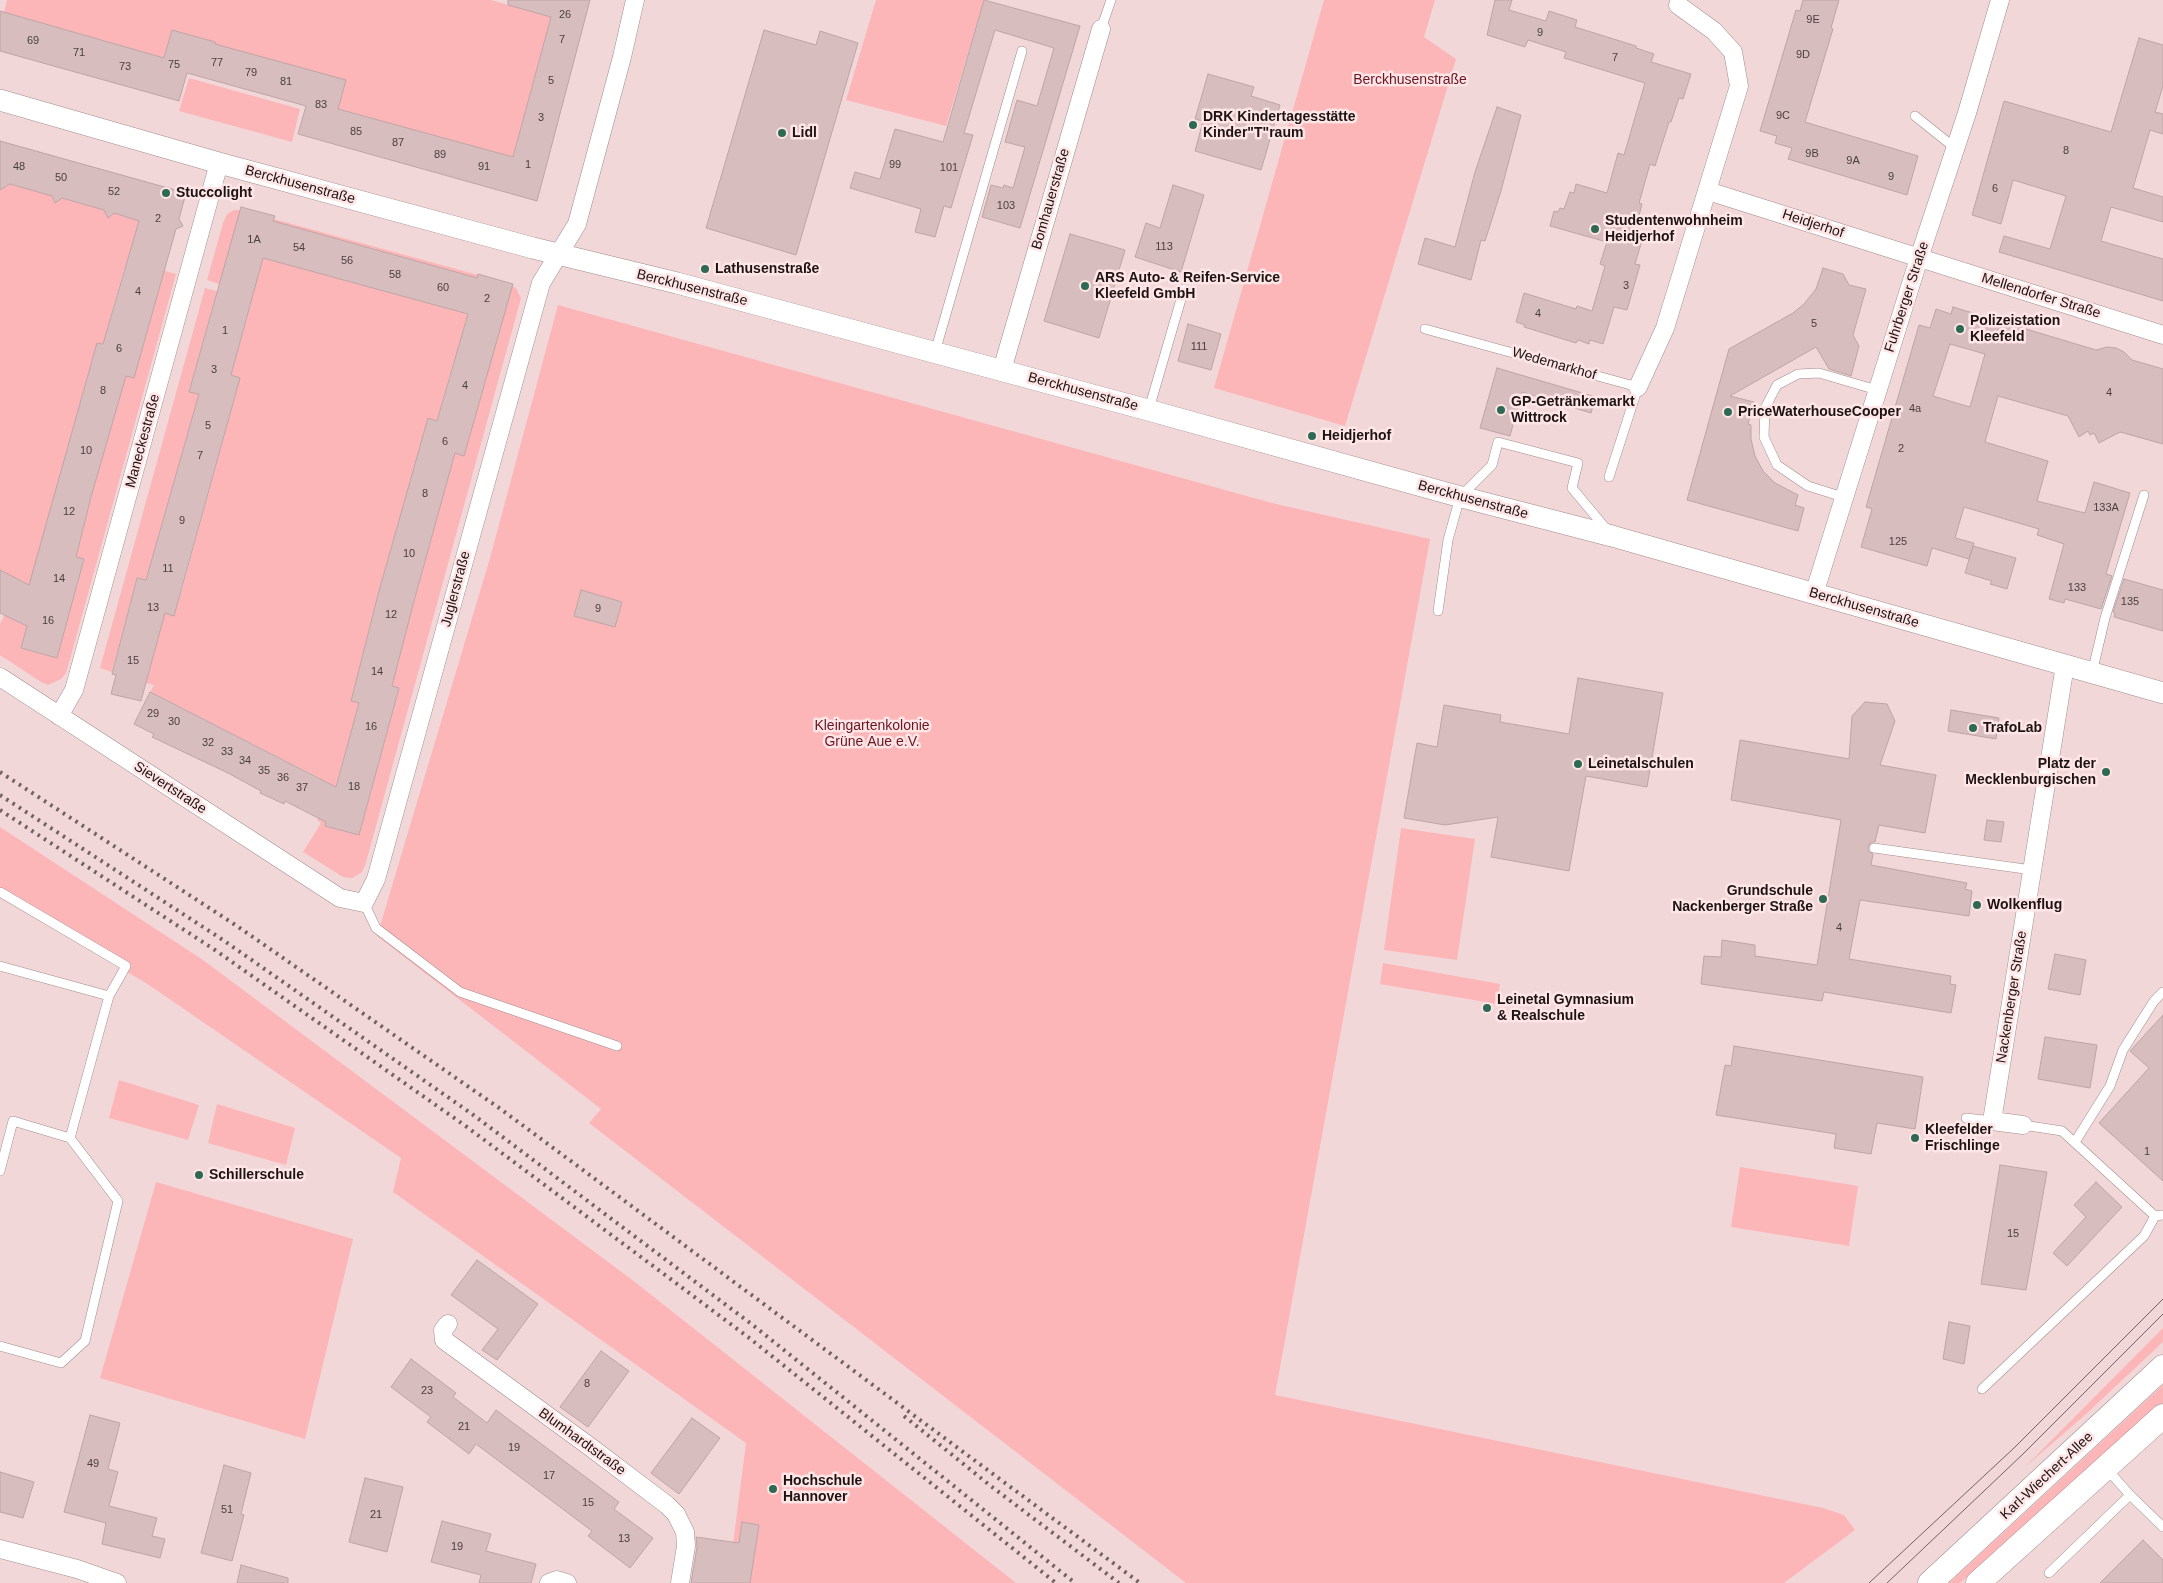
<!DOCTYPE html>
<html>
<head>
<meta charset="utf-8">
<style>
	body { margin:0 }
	canvas { display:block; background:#f2d7d8 }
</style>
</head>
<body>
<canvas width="2163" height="1583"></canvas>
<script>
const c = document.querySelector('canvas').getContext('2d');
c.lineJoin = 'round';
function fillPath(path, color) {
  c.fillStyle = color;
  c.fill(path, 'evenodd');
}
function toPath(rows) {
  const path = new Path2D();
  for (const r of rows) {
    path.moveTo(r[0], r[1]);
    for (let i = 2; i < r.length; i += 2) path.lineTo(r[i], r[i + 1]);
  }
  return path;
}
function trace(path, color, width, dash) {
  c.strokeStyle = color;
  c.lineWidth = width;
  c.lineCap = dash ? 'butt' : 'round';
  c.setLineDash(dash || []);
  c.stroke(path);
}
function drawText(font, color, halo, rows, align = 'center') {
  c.font = font + ' Helvetica,sans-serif';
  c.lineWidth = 5;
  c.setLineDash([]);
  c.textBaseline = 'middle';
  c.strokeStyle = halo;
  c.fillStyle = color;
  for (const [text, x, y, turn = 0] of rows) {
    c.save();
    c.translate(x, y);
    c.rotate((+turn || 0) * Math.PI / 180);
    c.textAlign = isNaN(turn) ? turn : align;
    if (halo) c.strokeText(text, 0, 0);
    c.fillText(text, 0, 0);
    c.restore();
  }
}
fillPath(toPath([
	[7,0,491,0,551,17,513,157,338,109,215,44,215,42,172,30,164,58,4,12],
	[876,0,984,0,946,126,846,100],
	[1324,0,1435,0,1424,37,1456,59,1345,426,1214,388],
	[189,78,300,109,292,142,179,111],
	[0,182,1,185,6,187,10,184,52,195,53,199,58,201,62,198,104,210,110,216,114,213,139,220,162,270,176,274,69,663,66,673,61,679,48,685,41,682,0,655,0,624,21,581,0,570],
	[124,269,161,279,134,378,126,376,91,497,76,557,84,560,57,658,21,648,41,573,41,547,74,426,97,343,103,344],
	[234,210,241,210,257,280,263,258,462,312,468,314,462,336,512,286,516,288,521,298,365,866,361,873,352,878,343,877,303,852,321,823,317,820,321,812,307,805,320,778,150,692,154,685,146,683,165,613,174,615,182,590,240,378,231,375,251,304,216,295,189,391,199,394,146,580,137,578,112,672,100,668,205,288,220,292,222,285,207,280,223,223,227,214],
	[454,360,488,370,464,456,455,453,406,630,392,686,399,688,359,835,325,825,359,703,351,701,379,591,429,418,437,421],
	[274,219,478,275,477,278,273,221],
	[558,305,1272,503,1430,539,1275,1395,1823,1508,1844,1515,1855,1530,1784,1583,1186,1583,589,1123,601,1109,377,936,490,558],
	[0,827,203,960,635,1282,1016,1583,728,1583,746,1443,393,1192,401,1158,146,983,0,898],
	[1401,828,1475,839,1457,960,1384,950],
	[1383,963,1500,984,1497,1004,1380,984],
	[119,1080,199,1105,188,1140,109,1118],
	[217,1104,295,1128,286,1165,208,1143],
	[1740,1167,1858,1186,1849,1246,1731,1227],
	[156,1182,353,1239,305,1439,100,1378],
	[2163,1328,2163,1342,2085,1415,2025,1467],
	[2163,1385,2163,1403,1960,1583,1949,1583]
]), '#fcb6b8');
const building = toPath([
	[508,0,590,0,537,201,298,134,306,106,187,73,179,101,0,51,0,11,164,58,172,30,215,42,215,44,346,80,338,109,513,157,551,17,508,5,508,0],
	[984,0,1080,26,1020,228,982,217,991,185,1003,188,1004,185,1013,188,1025,147,1005,142,1017,100,1037,106,1054,48,995,30,964,133,973,135,951,208,944,206,935,237,915,232,921,209,850,188,855,172,880,179,895,129,943,142,984,0],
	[1495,0,1512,0,1509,10,1546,21,1549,11,1577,20,1575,27,1636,46,1636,48,1654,54,1651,62,1691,74,1683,99,1679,98,1671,122,1669,122,1655,166,1650,164,1639,203,1642,204,1634,235,1643,237,1635,264,1640,265,1627,310,1614,307,1603,344,1590,340,1589,344,1578,340,1576,343,1524,327,1525,325,1516,322,1524,293,1576,309,1577,306,1592,311,1605,266,1600,264,1607,242,1550,226,1554,211,1558,212,1560,208,1564,209,1570,192,1574,193,1576,184,1607,193,1618,153,1624,155,1645,83,1564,58,1566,52,1528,40,1525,47,1487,35,1495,0],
	[1803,0,1839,0,1831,28,1833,29,1805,122,1918,156,1907,195,1788,159,1792,148,1775,143,1777,136,1760,131,1796,10,1800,11,1803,0],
	[764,30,816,45,820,31,858,43,796,255,706,228,764,30],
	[2139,38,2163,45,2163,86,2155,112,2163,114,2163,134,2150,130,2133,188,2163,197,2163,222,2111,207,2101,241,2163,259,2163,301,1999,252,2004,236,2050,249,2066,196,2013,180,2001,224,1972,215,2004,101,2111,132,2139,38],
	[1208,74,1254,87,1251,96,1280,105,1261,170,1195,151,1203,121,1195,119,1208,74],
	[1497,107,1521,115,1501,191,1485,241,1481,240,1471,280,1418,264,1425,238,1455,247,1475,172,1497,107],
	[0,141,186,193,179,219,183,226,176,229,134,378,126,376,91,497,76,557,84,559,57,658,21,648,27,626,0,613,0,570,29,585,97,343,103,344,139,221,114,213,108,218,104,210,62,198,55,203,52,196,10,184,0,190,0,141],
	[1173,185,1204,195,1181,272,1135,257,1146,223,1160,228,1173,185],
	[241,207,275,216,273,221,477,278,478,274,513,284,464,456,455,453,414,601,392,686,399,688,359,835,325,826,326,822,285,801,284,804,260,793,261,791,228,773,152,737,154,734,134,724,150,692,336,787,359,703,351,701,379,591,428,418,437,421,468,314,263,258,231,375,240,378,174,616,165,613,141,701,111,694,116,675,112,674,137,578,146,580,199,394,189,392,241,207],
	[1070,234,1125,250,1099,338,1044,321,1070,234],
	[1823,268,1843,274,1849,285,1866,289,1853,335,1859,346,1851,376,1829,369,1816,347,1730,396,1754,402,1748,424,1751,425,1751,439,1755,456,1763,471,1775,483,1798,495,1795,505,1804,508,1798,531,1687,500,1729,349,1793,313,1804,304,1816,289,1823,268],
	[1953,307,2096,350,2107,347,2116,348,2124,352,2132,360,2163,369,2163,444,2120,432,2099,443,2094,433,2090,435,2088,431,2079,437,2068,416,1998,396,1985,442,2048,461,2037,501,2085,513,2094,482,2130,493,2106,574,2112,576,2101,609,2065,599,2064,603,2049,599,2064,544,2037,535,2039,529,1964,507,1955,538,1974,543,1969,559,1932,548,1927,566,1861,547,1872,509,1866,507,1919,325,1930,328,1936,309,1951,314,1953,307],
	[1950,344,1985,354,1970,407,1933,396,1950,344],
	[1188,324,1221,334,1211,370,1178,361,1188,324],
	[1497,368,1596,397,1591,413,1522,392,1510,436,1480,428,1497,368],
	[1973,546,2016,558,2007,589,1990,584,1992,581,1965,573,1973,546],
	[2124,579,2163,590,2163,631,2114,617,2115,613,2113,612,2124,579],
	[581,590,622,602,615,627,574,616,581,590],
	[1578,678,1663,693,1647,787,1586,776,1569,871,1491,857,1498,817,1445,825,1404,818,1417,743,1437,747,1444,705,1501,715,1500,722,1569,734,1578,678],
	[1865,702,1887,704,1895,721,1880,765,1936,775,1925,833,1879,825,1875,842,1871,842,1868,847,1868,851,1873,854,1871,865,1967,883,1965,889,1972,891,1969,916,1860,900,1849,959,1951,976,1950,984,1956,985,1951,1013,1824,992,1822,1001,1701,984,1704,956,1721,957,1722,940,1755,945,1755,956,1817,965,1841,820,1731,800,1740,740,1849,759,1852,716,1865,702],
	[1951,710,1999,718,1996,739,1948,731,1951,710],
	[1987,820,2004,822,2001,842,1984,840,1987,820],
	[2055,954,2086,960,2080,995,2048,989,2055,954],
	[2163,1015,2163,1181,2099,1123,2149,1068,2130,1051,2163,1015],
	[2045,1037,2097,1045,2090,1088,2038,1079,2045,1037],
	[1734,1046,1923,1077,1915,1129,1877,1123,1871,1154,1834,1148,1836,1134,1716,1115,1725,1065,1731,1066,1734,1046],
	[2000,1165,2047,1172,2026,1290,1981,1284,2000,1165],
	[2096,1182,2122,1207,2067,1266,2053,1253,2086,1217,2074,1205,2096,1182],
	[477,1260,538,1304,497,1360,482,1350,498,1329,451,1295,477,1260],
	[1949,1322,1970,1326,1964,1364,1943,1359,1949,1322],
	[601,1351,629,1371,588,1427,560,1407,601,1351],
	[411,1359,456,1393,453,1397,487,1423,496,1410,619,1502,614,1509,653,1538,630,1568,588,1536,592,1531,476,1444,469,1454,427,1422,431,1417,391,1387,411,1359],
	[90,1415,120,1423,108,1469,118,1472,109,1506,157,1518,152,1536,165,1539,160,1558,102,1544,106,1523,64,1512,90,1415],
	[692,1418,720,1438,679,1494,651,1473,692,1418],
	[224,1465,251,1473,241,1514,244,1515,232,1561,201,1553,224,1465],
	[0,1472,34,1482,23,1518,0,1512,0,1472],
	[365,1478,403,1487,387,1552,349,1542,365,1478],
	[442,1521,491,1534,486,1551,536,1564,531,1583,479,1583,481,1575,431,1562,442,1521],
	[742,1522,759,1525,750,1583,691,1583,697,1547,696,1537,739,1543,742,1522],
	[2143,1540,2163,1560,2163,1583,2100,1583,2143,1540],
	[241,1565,288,1578,288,1583,237,1583,241,1565]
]);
fillPath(building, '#d7bdbd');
trace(building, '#bea5a5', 1);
const service = toPath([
	[1101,29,1111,0],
	[1915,116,1955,148],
	[1425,329,1638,387,1609,477],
	[935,352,1022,51],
	[1149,409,1184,289],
	[1843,497,1808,486,1777,465,1764,437,1765,408,1777,385,1798,374,1819,373,1877,390],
	[1438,611,1448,540,1460,497,1492,465,1498,442,1578,463,1572,488,1607,530],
	[2092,673,2105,618,2144,495],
	[1874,848,2032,870],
	[0,892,126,966,109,996,70,1138,13,1121,0,1171],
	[364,903,376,928,460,992,617,1046],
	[0,966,109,996],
	[1966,1118,1992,1121],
	[2023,1125,2062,1131,2155,1216,2163,1215],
	[2075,1142,2110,1086,2123,1050,2154,1001,2163,992],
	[0,1346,61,1363,85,1341,118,1201,70,1138],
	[1982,1389,2144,1236,2155,1216],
	[2106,1468,2130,1495,2163,1527],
	[2049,1573,2130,1495]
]);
const minor = toPath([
	[1708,191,2163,335],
	[1002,370,1101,29],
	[1638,387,1665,328,1739,86,1733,52,1714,31,1678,5],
	[1814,594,1919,258,1967,113,2000,0],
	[0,677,340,898,364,903,376,879,541,283,577,224,622,57,635,0],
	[59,716,74,690,219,163],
	[2023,1125,1992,1121,2065,665],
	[448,1324,443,1330,444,1340,589,1446,667,1505,676,1514,685,1532,686,1546,680,1583],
	[0,1549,77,1569,117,1583],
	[549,1583,557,1580,567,1583]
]);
const tertiary = toPath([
	[0,100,219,163,533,248,677,283,1148,410,1450,494,1612,536,2163,693]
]);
const secondary = toPath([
	[1930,1583,2163,1367],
	[1978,1583,2163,1416]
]);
trace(service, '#a38b8c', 10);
trace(minor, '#a38b8c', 19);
trace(tertiary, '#a38b8c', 22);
trace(secondary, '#a38b8c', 25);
trace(service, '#fff', 9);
trace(minor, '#fff', 18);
trace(tertiary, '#fff', 21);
trace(secondary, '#fff', 24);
trace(toPath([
	[1869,1583,2014,1448,2163,1299],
	[1887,1583,2023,1454,2163,1314]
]), '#726262', 1);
trace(toPath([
	[0,772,237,926,502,1110,1140,1583],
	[0,795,223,940,472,1114,754,1326,1075,1583],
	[0,810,215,950,467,1127,748,1337,1056,1583],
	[904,1416,992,1487,1119,1583]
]), '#726262', 4, [2.5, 5]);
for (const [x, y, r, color] of [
	[1193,125,5,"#2d6953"],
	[782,133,5,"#2d6953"],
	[166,193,5,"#2d6953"],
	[1595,229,5,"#2d6953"],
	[705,269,5,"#2d6953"],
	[1085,286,5,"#2d6953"],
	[1960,329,5,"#2d6953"],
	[1501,410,5,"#2d6953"],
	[1728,412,5,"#2d6953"],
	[1312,436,5,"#2d6953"],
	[1973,728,5,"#2d6953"],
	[1578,764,5,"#2d6953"],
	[2106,772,5,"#2d6953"],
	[1823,899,5,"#2d6953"],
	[1977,905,5,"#2d6953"],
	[1487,1008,5,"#2d6953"],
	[1915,1138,5,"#2d6953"],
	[199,1175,5,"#2d6953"],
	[773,1489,5,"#2d6953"]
]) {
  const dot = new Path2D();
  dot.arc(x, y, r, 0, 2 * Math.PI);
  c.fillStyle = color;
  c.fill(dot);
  trace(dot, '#ffe5e5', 2);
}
drawText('11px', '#4b3e3e', null, [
	["26",565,15],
	["9E",1813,20],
	["9",1540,33],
	["7",562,40],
	["69",33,41],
	["71",79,53],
	["9D",1803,55],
	["7",1615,58],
	["77",217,63],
	["75",174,65],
	["73",125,67],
	["79",251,73],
	["5",551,81],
	["81",286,82],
	["83",321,105],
	["9C",1783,116],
	["3",541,118],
	["85",356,132],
	["87",398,143],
	["8",2066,151],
	["9B",1812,154],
	["89",440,155],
	["9A",1853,161],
	["1",528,165],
	["99",895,165],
	["48",19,167],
	["91",484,167],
	["101",949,168],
	["9",1891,177],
	["50",61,178],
	["6",1995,189],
	["52",114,192],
	["103",1006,206],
	["2",158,219],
	["1A",254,240],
	["113",1164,247],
	["54",299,248],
	["56",347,261],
	["58",395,275],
	["3",1626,286],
	["60",443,288],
	["4",138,292],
	["2",487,299],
	["4",1538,314],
	["5",1814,324],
	["1",225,331],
	["111",1199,347],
	["6",119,349],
	["3",214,370],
	["4",465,386],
	["8",103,391],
	["4",2109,393],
	["4a",1915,409],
	["5",208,426],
	["6",445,442],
	["2",1901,449],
	["10",86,451],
	["7",200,456],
	["8",425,494],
	["133A",2106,508],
	["12",69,512],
	["9",182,521],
	["125",1898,542],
	["10",409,554],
	["11",168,569],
	["14",59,579],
	["133",2077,588],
	["135",2130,602],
	["13",153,608],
	["9",598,609],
	["12",391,615],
	["16",48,621],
	["15",133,661],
	["14",377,672],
	["29",153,714],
	["30",174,722],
	["16",371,727],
	["32",208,743],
	["33",227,752],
	["34",245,761],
	["35",264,771],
	["36",283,778],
	["18",354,787],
	["37",302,788],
	["4",1839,928],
	["1",2147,1152],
	["15",2013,1234],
	["8",587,1384],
	["23",427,1391],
	["21",464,1427],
	["19",514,1448],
	["49",93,1464],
	["17",549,1476],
	["15",588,1503],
	["51",227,1510],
	["21",376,1515],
	["13",624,1539],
	["19",457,1547]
]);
drawText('14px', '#6b1524', '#ffe5e5', [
	["Berckhusenstraße",1410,80],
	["Kleingartenkolonie",872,726],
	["Grüne Aue e.V.",872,742]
]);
drawText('bold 14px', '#1c1313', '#ffe5e5', [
	["DRK Kindertagesstätte",1203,117],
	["Kinder\"T\"raum",1203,133],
	["Lidl",792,133],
	["Stuccolight",176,193],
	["Studentenwohnheim",1605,221],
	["Heidjerhof",1605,237],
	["Lathusenstraße",715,269],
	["ARS Auto- & Reifen-Service",1095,278],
	["Kleefeld GmbH",1095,294],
	["Polizeistation",1970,321],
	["Kleefeld",1970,337],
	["GP-Getränkemarkt",1511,402],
	["Wittrock",1511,418],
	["PriceWaterhouseCooper",1738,412],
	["Heidjerhof",1322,436],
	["TrafoLab",1983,728],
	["Leinetalschulen",1588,764],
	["Platz der",2096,764,"right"],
	["Mecklenburgischen",2096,780,"right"],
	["Grundschule",1813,891,"right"],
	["Nackenberger Straße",1813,907,"right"],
	["Wolkenflug",1987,905],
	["Leinetal Gymnasium",1497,1000],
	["& Realschule",1497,1016],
	["Kleefelder",1925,1130],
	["Frischlinge",1925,1146],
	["Schillerschule",209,1175],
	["Hochschule",783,1481],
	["Hannover",783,1497]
], 'left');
drawText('14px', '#1c1313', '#ffe5e5', [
	["Berckhusenstraße",300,185,15],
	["Bomhauerstraße",1051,199,-74],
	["Heidjerhof",1813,224,18],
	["Berckhusenstraße",692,288,14],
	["Mellendorfer Straße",2041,296,17],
	["Fuhrberger Straße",1907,297,-72],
	["Wedemarkhof",1554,364,16],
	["Berckhusenstraße",1083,392,15],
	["Maneckestraße",143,441,-75],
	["Berckhusenstraße",1473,500,15],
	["Juglerstraße",456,589,-75],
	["Berckhusenstraße",1864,608,16],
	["Sievertstraße",170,788,33],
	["Nackenberger Straße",2012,997,-81],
	["Blumhardtstraße",582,1442,36],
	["Karl-Wiechert-Allee",2047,1476,-43]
]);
</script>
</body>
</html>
